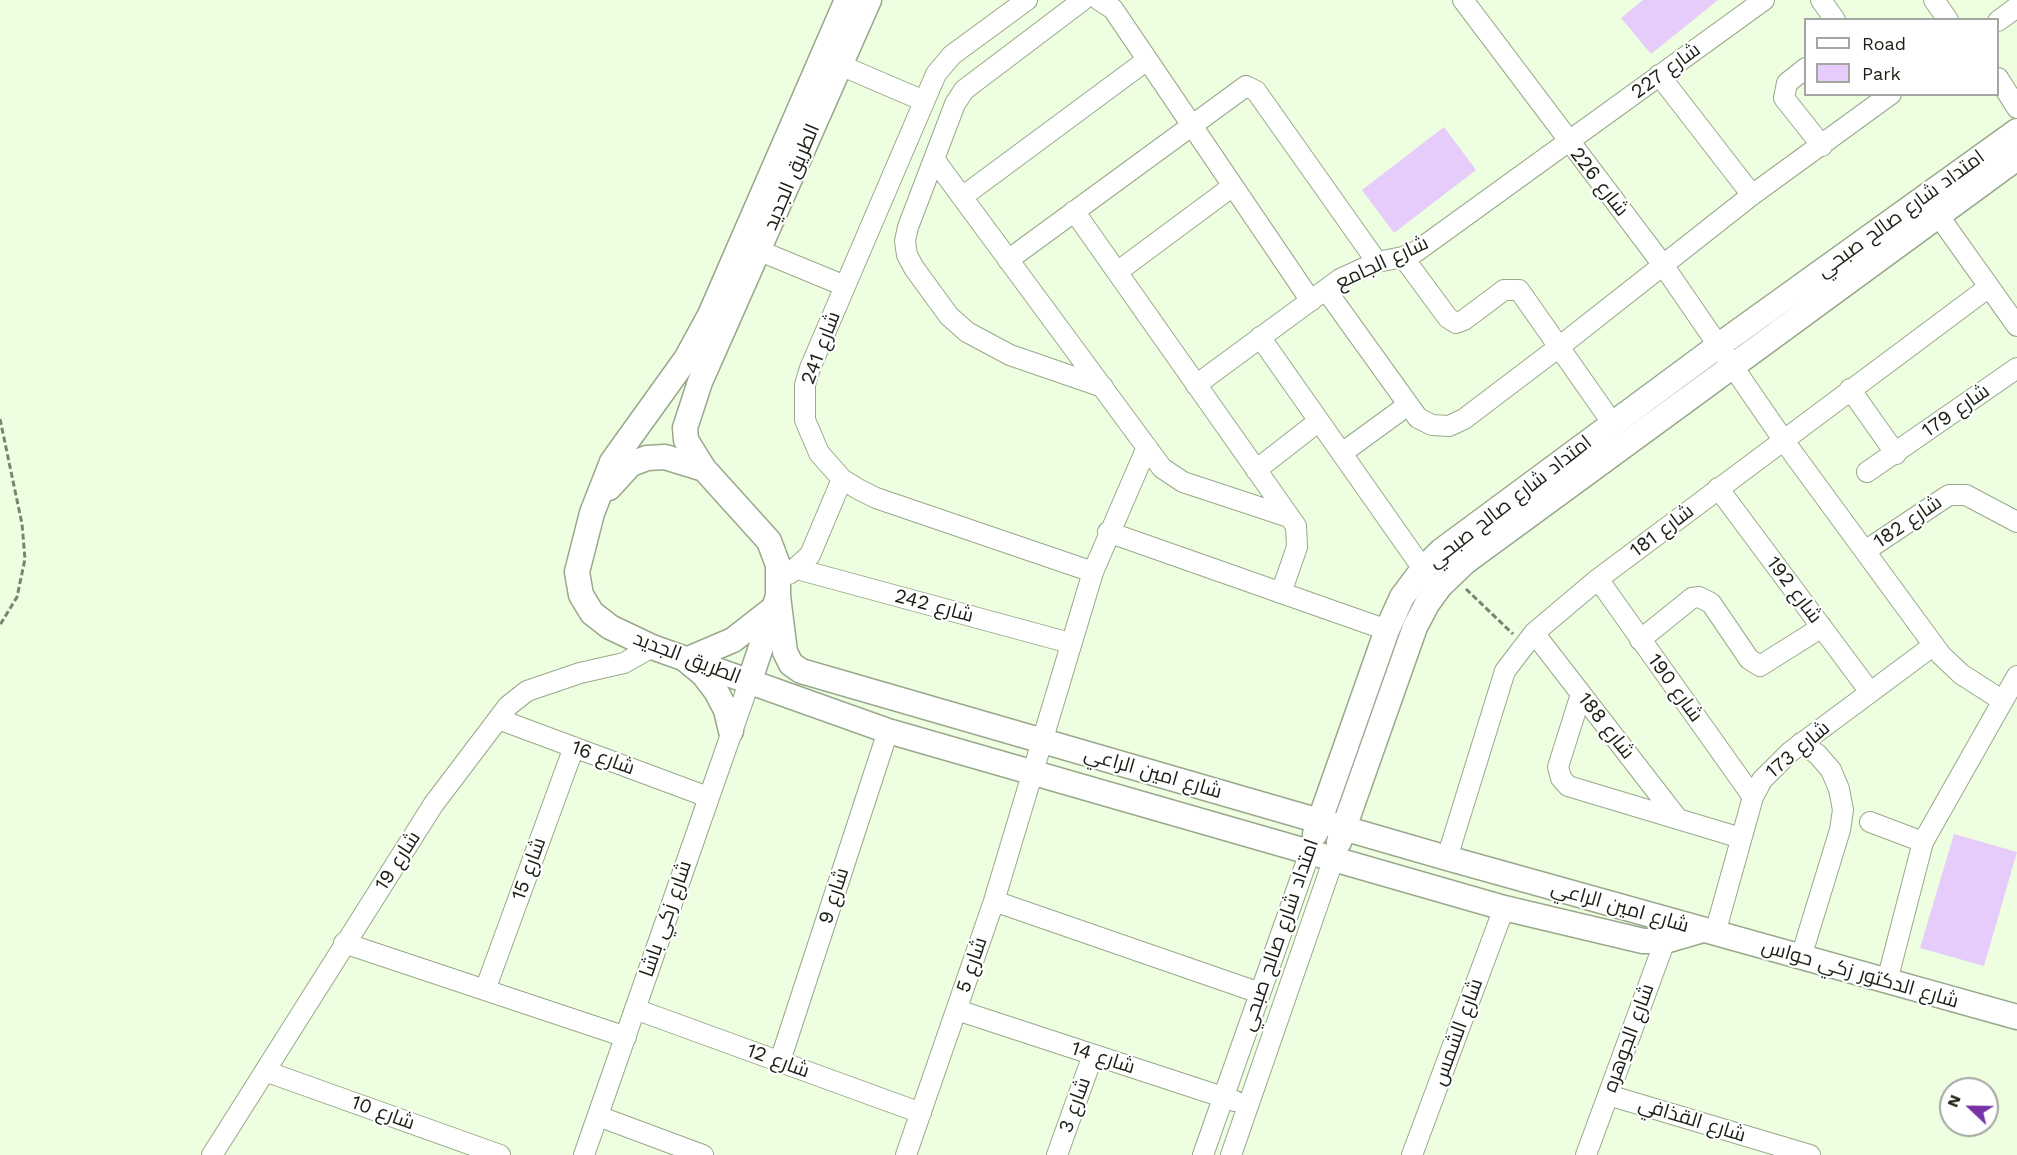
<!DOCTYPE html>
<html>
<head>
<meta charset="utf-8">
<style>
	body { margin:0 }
	#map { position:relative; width:2017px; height:1155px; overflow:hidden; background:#eefee0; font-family:"Work Sans",sans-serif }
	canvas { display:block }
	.legend { position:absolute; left:1804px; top:18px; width:195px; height:78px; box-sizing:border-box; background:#fff; border:2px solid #a3a6a1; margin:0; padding:8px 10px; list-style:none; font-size:18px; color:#1a2015 }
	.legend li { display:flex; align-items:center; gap:12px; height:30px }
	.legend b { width:30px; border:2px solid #a3a6a1 }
	.north { position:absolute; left:1939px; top:1077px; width:60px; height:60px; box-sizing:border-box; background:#fff; border:2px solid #a3a6a1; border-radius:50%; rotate:292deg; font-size:16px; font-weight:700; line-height:24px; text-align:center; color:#1a2015 }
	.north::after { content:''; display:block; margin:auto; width:21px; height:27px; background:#7831a5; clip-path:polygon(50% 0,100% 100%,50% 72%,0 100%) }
</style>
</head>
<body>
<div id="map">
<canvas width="2017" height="1155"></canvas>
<ul class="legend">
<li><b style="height:8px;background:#fff"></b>Road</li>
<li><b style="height:16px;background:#e5ccfa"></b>Park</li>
</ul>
<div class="north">N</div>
</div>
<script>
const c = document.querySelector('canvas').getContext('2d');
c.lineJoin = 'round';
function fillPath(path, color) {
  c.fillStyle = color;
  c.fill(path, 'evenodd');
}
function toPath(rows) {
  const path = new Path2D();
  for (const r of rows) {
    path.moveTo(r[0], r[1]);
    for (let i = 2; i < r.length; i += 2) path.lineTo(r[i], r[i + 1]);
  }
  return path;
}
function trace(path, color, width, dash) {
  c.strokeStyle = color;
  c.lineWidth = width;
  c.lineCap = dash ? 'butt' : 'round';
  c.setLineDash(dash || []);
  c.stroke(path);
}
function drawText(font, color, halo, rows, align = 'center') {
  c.font = font + ' "Work Sans",Cairo,sans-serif';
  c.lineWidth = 4.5;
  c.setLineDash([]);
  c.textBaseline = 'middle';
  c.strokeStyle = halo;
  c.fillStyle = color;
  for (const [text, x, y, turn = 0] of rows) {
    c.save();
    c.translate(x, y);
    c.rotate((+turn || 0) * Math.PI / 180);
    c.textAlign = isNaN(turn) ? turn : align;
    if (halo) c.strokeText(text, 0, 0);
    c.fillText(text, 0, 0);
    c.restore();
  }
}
fillPath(toPath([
	[1643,0,1718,0,1651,54,1621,18],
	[1444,127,1476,170,1394,233,1362,190],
	[1954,834,2017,852,1984,966,1920,948]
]), '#e5ccfa');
const minor = toPath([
	[1027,0,952,55,936,74,810,368,805,385,805,420,819,453,842,479,858,489,876,498,1093,572],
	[1083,0,964,90,955,104,908,227,905,241,907,255,914,268,949,316,967,332,1010,355,1103,387],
	[1099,0,1113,9,1311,301],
	[1463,0,1663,265,1784,441,1941,655,1961,674,2003,701],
	[1821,0,1835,20],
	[1934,0,1948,20],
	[1998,21,2017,7],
	[840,65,924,101],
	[1806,68,1787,83,1784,98,1822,146],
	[1659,75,1752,195],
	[1998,78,2017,108],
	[934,159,1162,468,1183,482,1289,517],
	[962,197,1147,60],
	[1074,211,1296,526,1297,547,1281,593],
	[1938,215,2017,326],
	[760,251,845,286],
	[1403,257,1448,318,1456,323,1464,320,1504,290,1519,290,1613,424],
	[1008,260,1246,86,1256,91,1377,262],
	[1117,272,1233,186],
	[1326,290,1418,418,1432,425,1449,426,1464,419,1559,347,1752,195,1891,94],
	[1260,337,1423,569],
	[1196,385,1340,279,1377,262,1403,257,1417,251,1764,0],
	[1850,389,1896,454],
	[1342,453,1408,405],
	[1256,470,1319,421],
	[1867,472,2017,368],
	[1718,488,1870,692],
	[1108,532,1387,630],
	[1865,551,1949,495,1966,495,2017,522],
	[797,569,1070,643],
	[789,574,810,555,842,479],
	[1598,579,1753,797],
	[1534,633,1678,819],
	[1640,640,1692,598,1699,597,1711,603,1749,659,1760,666,1822,627],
	[1581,694,1558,767,1561,778,1568,786,1741,838],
	[498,719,708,797],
	[1870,822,1923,842],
	[1447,858,1505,671,1534,633,1598,579,1989,287],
	[994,901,1260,993],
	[1715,933,1753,797,1762,780,1790,752,1934,645],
	[344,943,626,1037],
	[1801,957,1840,830,1843,810,1839,789,1831,770,1817,754,1801,743],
	[1887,981,1923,842,2017,676],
	[485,990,574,747],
	[635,1009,921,1113],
	[957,1010,1235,1101],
	[780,1061,888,731],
	[265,1071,500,1155],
	[1608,1095,1810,1155],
	[598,1116,703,1155],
	[212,1155,433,805,508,706,527,691,580,673,624,663,652,647],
	[584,1155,749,683],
	[906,1155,994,901,1093,572,1147,447],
	[1057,1155,1093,1055],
	[1203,1155,1310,852],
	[1231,1155,1334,858],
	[1412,1155,1504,908],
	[1586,1155,1669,930]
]);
const tertiary = toPath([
	[847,0,710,315,686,359,612,462,592,513,577,572,581,595,592,613,610,627,652,647,888,731,1504,908,1643,941,1665,941,1703,930],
	[609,488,631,464,647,458,665,457,704,469],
	[778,596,785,652,791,664,801,671,1447,858,2017,1017],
	[749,683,778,596,778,565,769,541,704,469,686,440,685,428,700,382,869,0],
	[731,731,726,710,716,691,703,674,686,660,733,640,774,608],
	[1315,834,1387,630,1402,597,1423,569,1441,551,1718,346,2017,131],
	[1339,842,1415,627,1427,604,1440,586,1465,562,2017,158]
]);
trace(minor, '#99a88c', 22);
trace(tertiary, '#99a88c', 27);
trace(toPath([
	[0,419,22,524,25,559,17,597,0,625],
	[1466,589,1513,634]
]), '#7a8471', 3, [6, 3]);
trace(minor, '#fff', 20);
trace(tertiary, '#fff', 24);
drawText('20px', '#1a2015', '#fff', [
	["شارع 227",1666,71,-36],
	["الطريق الجديد",792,177,-67],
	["شارع 226",1599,182,52],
	["امتداد شارع صالح صبحي",1901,214,-36],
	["شارع الجامع",1382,263,-25],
	["شارع 241",821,348,-69],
	["شارع 179",1956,411,-35],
	["امتداد شارع صالح صبحي",1510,502,-38],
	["شارع 182",1908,522,-34],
	["شارع 181",1662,531,-37],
	["شارع 192",1794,590,53],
	["شارع 242",934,606,15],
	["الطريق الجديد",687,658,21],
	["شارع 190",1675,688,54],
	["شارع 188",1606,726,52],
	["شارع 173",1798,750,-40],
	["شارع 16",603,758,20],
	["شارع امين الراعي",1153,773,16],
	["شارع 19",398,861,-57],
	["شارع 15",529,869,-70],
	["شارع 9",834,896,-72],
	["شارع امين الراعي",1620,907,16],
	["شارع زكي باشا",666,919,-71],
	["امتداد شارع صالح صبحي",1280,935,-71],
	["شارع 5",972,965,-71],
	["شارع الدكتور زكي حواس",1860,974,16],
	["شارع الشمس",1458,1032,-70],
	["شارع الجوهره",1629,1038,-70],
	["شارع 14",1103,1058,18],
	["شارع 12",778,1061,20],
	["شارع 3",1075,1105,-70],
	["شارع 10",383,1113,20],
	["شارع القذافي",1692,1120,17]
]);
</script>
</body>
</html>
